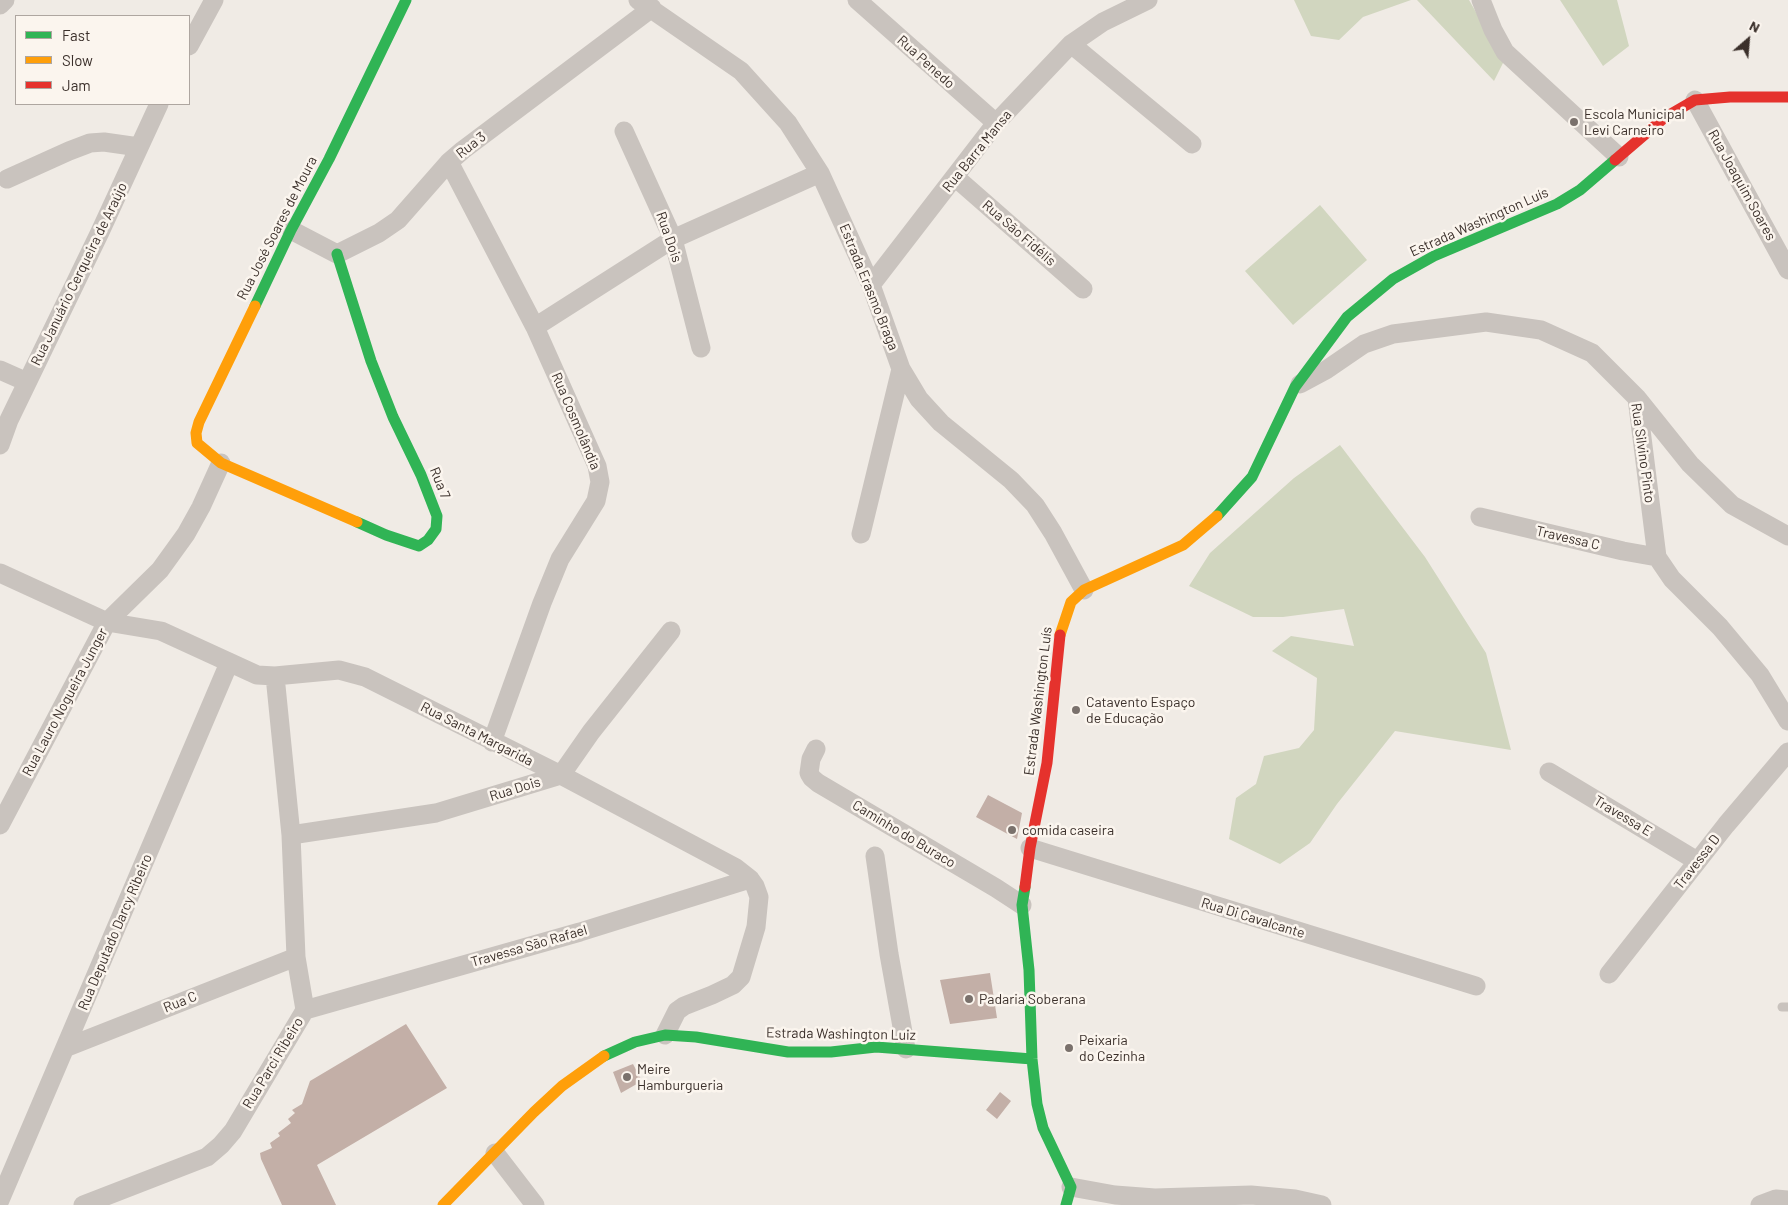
<!DOCTYPE html>
<html>
<head>
<meta charset="utf-8">
<style>
	body { margin:0 }
	#map { position:relative; width:1788px; height:1205px; overflow:hidden; background:#f0ebe5; font-family:Barlow,sans-serif }
	canvas { display:block }
	.legend { position:absolute; left:15px; top:15px; width:175px; height:90px; box-sizing:border-box; background:#fbf5ee; border:1px solid #aea6a0; margin:0; padding:6px 9px; list-style:none; font-size:15px; color:#3b302b }
	.legend li { display:flex; align-items:center; gap:10px; height:25px }
	.legend b { width:25px; border:1px solid #aea6a0 }
	.north { position:absolute; left:1723px; top:15px; width:50px; height:50px; -webkit-text-stroke:4px #fbf5ee; paint-order:stroke; rotate:27deg; font-size:14px; font-weight:700; line-height:20px; text-align:center; color:#3b302b }
	.north::after { content:''; display:block; margin:auto; width:18px; height:22px; background:#3b302b; clip-path:polygon(50% 0,100% 100%,50% 72%,0 100%) }
</style>
</head>
<body>
<div id="map">
<canvas width="1788" height="1205"></canvas>
<ul class="legend">
<li><b style="height:6px;background:#30b455"></b>Fast</li>
<li><b style="height:6px;background:#ff9f0a"></b>Slow</li>
<li><b style="height:6px;background:#e5322d"></b>Jam</li>
</ul>
<div class="north">N</div>
</div>
<script>
const c = document.querySelector('canvas').getContext('2d');
c.lineJoin = 'round';
function fillPath(path, color) {
  c.fillStyle = color;
  c.fill(path, 'evenodd');
}
function toPath(rows) {
  const path = new Path2D();
  for (const r of rows) {
    path.moveTo(r[0], r[1]);
    for (let i = 2; i < r.length; i += 2) path.lineTo(r[i], r[i + 1]);
  }
  return path;
}
function trace(path, color, width, dash) {
  c.strokeStyle = color;
  c.lineWidth = width;
  c.lineCap = dash ? 'butt' : 'round';
  c.setLineDash(dash || []);
  c.stroke(path);
}
function drawText(font, color, halo, rows, align = 'center') {
  c.font = font + ' Barlow,sans-serif';
  c.lineWidth = 5;
  c.setLineDash([]);
  c.textBaseline = 'middle';
  c.strokeStyle = halo;
  c.fillStyle = color;
  for (const [text, x, y, turn = 0] of rows) {
    c.save();
    c.translate(x, y);
    c.rotate((+turn || 0) * Math.PI / 180);
    c.textAlign = isNaN(turn) ? turn : align;
    if (halo) c.strokeText(text, 0, 0);
    c.fillText(text, 0, 0);
    c.restore();
  }
}
fillPath(toPath([
	[1294,0,1411,0,1363,17,1339,40,1311,36],
	[1417,0,1469,0,1504,61,1494,81],
	[1560,0,1617,0,1629,46,1603,66],
	[1320,205,1367,260,1293,325,1245,271],
	[1340,445,1425,557,1486,653,1511,750,1395,731,1337,804,1310,843,1280,864,1229,839,1236,798,1256,784,1264,756,1299,748,1314,730,1317,678,1272,651,1291,636,1354,646,1344,609,1283,617,1253,617,1189,586,1210,553,1294,478]
]), '#d1d6bf');
fillPath(toPath([
	[988,795,1022,813,1017,839,976,817],
	[990,973,997,1018,950,1024,940,980],
	[406,1024,447,1088,317,1165,336,1205,282,1205,261,1159,260,1153,272,1148,270,1143,280,1136,278,1133,291,1123,288,1119,295,1113,292,1110,302,1104,310,1081],
	[633,1064,642,1081,621,1093,613,1072],
	[1000,1092,1011,1101,997,1119,986,1110]
]), '#c3afa7');
trace(toPath([
	[1782,1007,1788,1007]
]), '#c9c3be', 9);
trace(toPath([
	[638,0,741,71,788,123,820,173,871,285,901,369,919,399,941,423,1011,480,1035,505,1053,533,1084,590],
	[857,0,996,123],
	[1481,0,1493,30,1505,52,1619,157],
	[0,5,5,0],
	[1071,44,1192,144],
	[189,46,214,0],
	[1695,100,1788,270],
	[624,131,673,239,701,348],
	[449,162,535,327,597,466,600,482,596,501,560,559,542,603,492,742],
	[955,177,1083,289],
	[7,179,69,151,90,143,104,142,139,147],
	[291,230,337,254,379,233,398,220,449,162,463,150,652,8],
	[871,285,996,123,1071,44,1103,22,1148,0],
	[535,327,673,239,820,173],
	[0,370,27,382],
	[1300,384,1326,370,1364,344,1393,334,1486,322,1541,330,1592,353,1637,398,1690,464,1732,505,1788,536],
	[1637,398,1657,557,1672,579,1720,627,1760,675,1788,721],
	[0,445,9,420,100,232,159,104],
	[1480,517,1623,551,1657,557],
	[861,534,901,369],
	[0,573,107,622,161,631,257,675,275,676,339,670,365,677,561,775,736,868,750,879,755,886,759,897,756,927,741,977,733,985,712,995,684,1006,677,1011,665,1035],
	[816,749,811,759,809,773,812,778,818,783,996,888,1022,905],
	[1549,772,1697,861],
	[0,825,107,622,160,570,186,534,201,507,221,463],
	[291,835,436,813,561,775,591,732,671,631],
	[1030,848,1476,986],
	[875,856,889,954,906,1049],
	[1609,974,1726,825,1788,752],
	[305,1010,580,932,750,879],
	[65,1048,296,957],
	[495,1153,535,1205],
	[1071,1187,1115,1195,1155,1198,1251,1195,1295,1199,1322,1205],
	[0,1200,229,663],
	[83,1205,207,1157,221,1145,233,1131,305,1010,296,957,291,835,275,676],
	[1760,1205,1776,1199,1788,1200]
]), '#c9c3be', 19);
trace(toPath([
	[337,254,371,361,393,417,421,475,437,516,436,529,428,540,419,546,386,535,357,522],
	[255,306,291,230,329,159,406,0],
	[1217,516,1252,477,1295,387,1347,317,1393,279,1434,256,1557,204,1580,190,1615,160],
	[1025,887,1022,905,1029,970,1032,1059,1037,1104,1043,1128,1071,1187,1066,1205],
	[604,1056,635,1042,665,1035,696,1037,788,1052,831,1052,876,1047,1032,1059]
]), '#30b455', 11);
trace(toPath([
	[255,306,199,422,196,433,197,443,221,463,357,522],
	[1060,635,1071,602,1084,590,1183,545,1217,516],
	[443,1205,534,1112,562,1086,604,1056]
]), '#ff9f0a', 11);
trace(toPath([
	[1615,160,1664,118,1695,100,1730,97,1788,97],
	[1025,887,1030,848,1047,763,1060,635]
]), '#e5322d', 11);
for (const [x, y, r, color] of [
	[1574,122,5,"#7a716c"],
	[1076,710,5,"#7a716c"],
	[1012,830,5,"#7a716c"],
	[969,999,5,"#7a716c"],
	[1069,1048,5,"#7a716c"],
	[627,1077,5,"#7a716c"]
]) {
  const dot = new Path2D();
  dot.arc(x, y, r, 0, 2 * Math.PI);
  c.fillStyle = color;
  c.fill(dot);
  trace(dot, '#fbf5ee', 2);
}
drawText('14px', '#3b302b', '#fbf5ee', [
	["Rua Penedo",926,62,42],
	["Rua 3",471,145,-38],
	["Rua Barra Mansa",977,151,-51],
	["Rua Joaquim Soares",1742,185,61],
	["Estrada Washington Luís",1479,222,-24],
	["Rua José Soares de Moura",277,228,-63],
	["Rua São Fidélis",1019,233,41],
	["Rua Dois",669,237,71],
	["Rua Januário Cerqueira de Araújo",79,274,-64],
	["Estrada Erasmo Braga",869,287,68],
	["Rua Cosmolândia",576,421,67],
	["Rua Silvino Pinto",1643,453,82],
	["Rua 7",440,483,68],
	["Travessa C",1568,538,13],
	["Estrada Washington Luís",1038,701,-83],
	["Rua Lauro Nogueira Junger",65,702,-62],
	["Rua Santa Margarida",477,734,27],
	["Rua Dois",515,789,-17],
	["Travessa E",1623,816,31],
	["Caminho do Buraco",904,834,31],
	["Travessa D",1697,862,-52],
	["Rua Di Cavalcante",1253,918,17],
	["Rua Deputado Darcy Ribeiro",115,932,-67],
	["Travessa São Rafael",529,946,-16],
	["Rua C",180,1002,-22],
	["Estrada Washington Luiz",841,1034,1],
	["Rua Parci Ribeiro",273,1063,-59]
]);
drawText('14px', '#3b302b', '#fbf5ee', [
	["Escola Municipal",1584,114],
	["Levi Carneiro",1584,130],
	["Catavento Espaço",1086,702],
	["de Educação",1086,718],
	["comida caseira",1022,830],
	["Padaria Soberana",979,999],
	["Peixaria",1079,1040],
	["do Cezinha",1079,1056],
	["Meire",637,1069],
	["Hamburgueria",637,1085]
], 'left');
</script>
</body>
</html>
